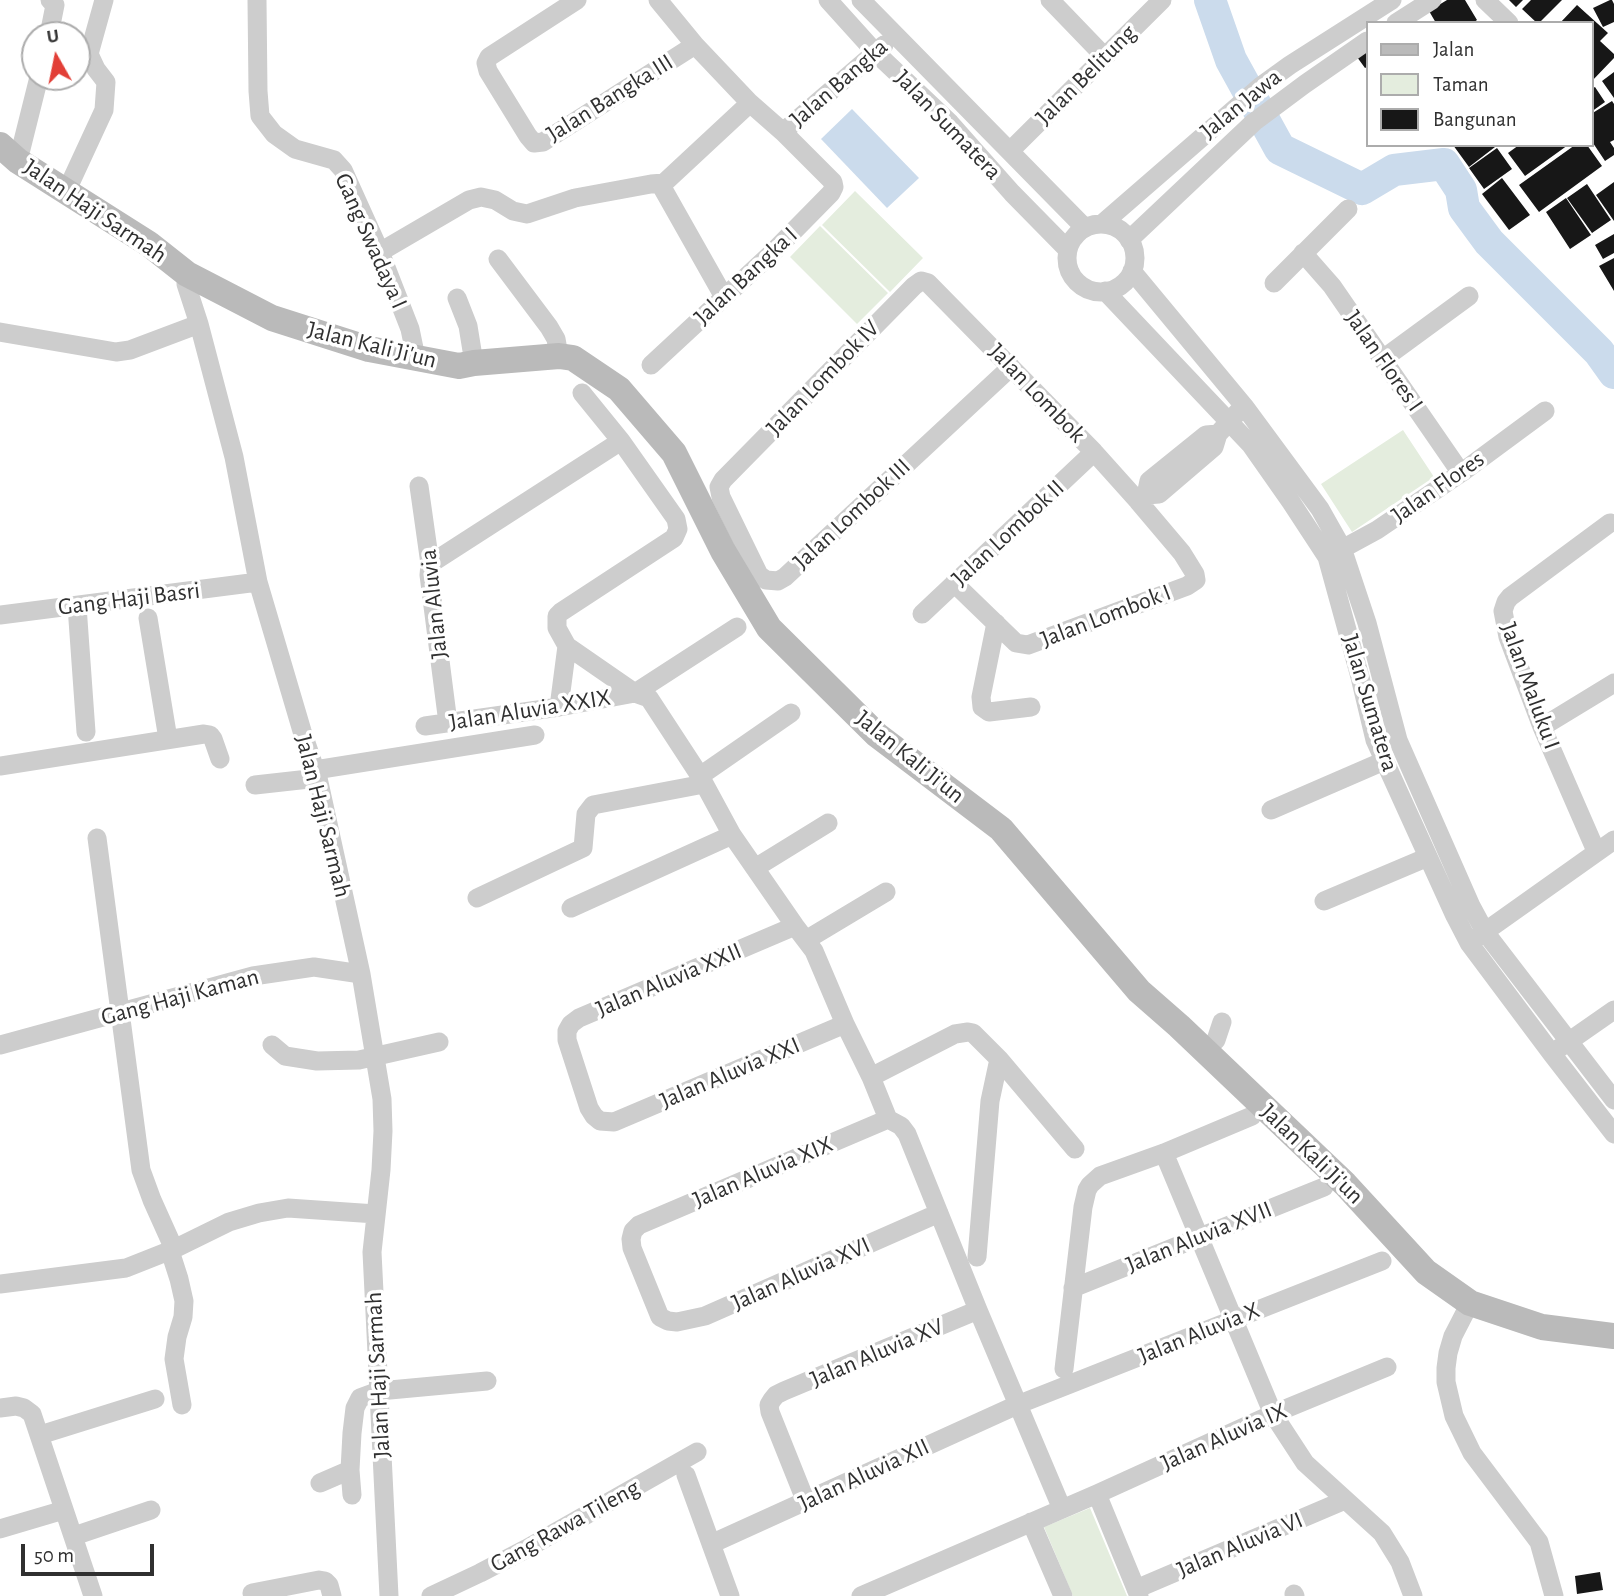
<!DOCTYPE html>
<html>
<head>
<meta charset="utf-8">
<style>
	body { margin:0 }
	#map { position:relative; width:1614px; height:1596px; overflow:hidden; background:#fff; font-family:"Alegreya Sans",sans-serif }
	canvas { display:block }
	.legend { position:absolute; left:1366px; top:21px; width:228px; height:126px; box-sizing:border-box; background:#fff; border:2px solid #acacac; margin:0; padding:9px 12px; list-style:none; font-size:21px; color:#303030 }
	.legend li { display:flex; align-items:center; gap:14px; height:35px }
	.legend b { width:35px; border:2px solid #acacac }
	.north { position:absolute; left:21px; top:21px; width:70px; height:70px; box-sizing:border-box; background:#fff; border:2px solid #acacac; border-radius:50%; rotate:351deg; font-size:19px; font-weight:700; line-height:28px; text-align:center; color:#303030 }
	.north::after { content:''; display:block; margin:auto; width:24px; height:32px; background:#e23f37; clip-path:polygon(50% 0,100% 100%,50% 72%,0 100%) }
	.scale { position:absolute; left:21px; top:1544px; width:133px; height:32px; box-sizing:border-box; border:4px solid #303030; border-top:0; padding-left:9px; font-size:21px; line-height:24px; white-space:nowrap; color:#303030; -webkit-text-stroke:5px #fff; paint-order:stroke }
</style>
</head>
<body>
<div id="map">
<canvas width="1614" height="1596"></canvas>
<ul class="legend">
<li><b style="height:9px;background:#bababa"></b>Jalan</li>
<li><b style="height:19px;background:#e4edde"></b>Taman</li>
<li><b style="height:19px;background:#171717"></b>Bangunan</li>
</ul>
<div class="north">U</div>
<div class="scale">50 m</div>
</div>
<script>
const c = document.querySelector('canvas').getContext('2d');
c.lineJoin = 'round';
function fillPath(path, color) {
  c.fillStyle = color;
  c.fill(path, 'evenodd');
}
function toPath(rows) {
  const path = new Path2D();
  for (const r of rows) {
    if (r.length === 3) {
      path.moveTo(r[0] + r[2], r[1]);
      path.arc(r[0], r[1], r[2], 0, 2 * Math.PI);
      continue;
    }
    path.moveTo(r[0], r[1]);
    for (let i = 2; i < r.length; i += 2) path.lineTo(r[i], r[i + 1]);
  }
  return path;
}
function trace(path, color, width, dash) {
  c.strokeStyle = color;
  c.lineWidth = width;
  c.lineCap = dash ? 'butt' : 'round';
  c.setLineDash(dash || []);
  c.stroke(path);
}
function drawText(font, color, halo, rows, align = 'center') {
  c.font = font + ' "Alegreya Sans",sans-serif';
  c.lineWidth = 7;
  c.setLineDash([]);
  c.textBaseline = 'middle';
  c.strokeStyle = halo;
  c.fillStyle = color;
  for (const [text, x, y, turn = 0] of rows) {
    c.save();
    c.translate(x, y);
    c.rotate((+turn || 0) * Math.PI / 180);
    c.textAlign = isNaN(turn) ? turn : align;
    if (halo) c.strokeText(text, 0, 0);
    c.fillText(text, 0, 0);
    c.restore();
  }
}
fillPath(toPath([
	[855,191,923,258,890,292,822,225],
	[820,226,888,293,857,324,790,257],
	[1403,430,1434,477,1352,532,1321,484],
	[1090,1508,1127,1596,1073,1596,1044,1527]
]), '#e4edde');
fillPath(toPath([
	[852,109,919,178,887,208,821,139]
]), '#cbdbec');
trace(toPath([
	[1210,0,1231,60,1280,149,1362,189,1394,170,1444,164,1461,190,1464,208,1489,242,1599,352,1614,373]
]), '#cbdbec', 32);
fillPath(toPath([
	[1447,0,1465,0,1477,20,1473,23,1436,23,1429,11],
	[1509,0,1523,0,1516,7],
	[1531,0,1562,0,1539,23,1537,23,1522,9],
	[1610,0,1612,0,1614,4,1614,22,1603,27,1593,8],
	[1577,5,1608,33,1600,41,1614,54,1614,58,1591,82,1591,23,1560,23],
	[1367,50,1367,67,1365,68,1357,57],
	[1614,72,1614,98,1602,81],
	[1595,87,1605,102,1591,112,1591,89],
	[1612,101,1614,104,1614,140,1610,142,1614,148,1614,155,1605,161,1591,140,1591,114],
	[1453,145,1494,145,1495,147,1469,167],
	[1519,145,1568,145,1525,176,1508,153],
	[1575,145,1587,145,1602,166,1539,212,1519,185],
	[1497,148,1512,169,1484,189,1469,168],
	[1502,178,1530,215,1509,230,1482,194],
	[1614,182,1614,221,1596,195],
	[1587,184,1611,220,1592,233,1567,198],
	[1566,198,1591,235,1570,249,1546,212],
	[1614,234,1614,253,1603,259,1595,245],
	[1614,258,1614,291,1599,266],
	[1600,1572,1603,1590,1577,1594,1575,1576]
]), '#171717');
trace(toPath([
	[257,0,258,91,260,116,274,134,295,149,334,160,343,170,380,252,410,329,416,358],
	[577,0,489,57,486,63,488,71,528,136,534,143,543,142,695,45],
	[828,0,875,52,950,123,1012,193,1068,250],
	[861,0,1085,228],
	[1050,0,1104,56],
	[1485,0,1509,23],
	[1396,23,1432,0],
	[49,35,55,5,50,0],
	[783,132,884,45],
	[1010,151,1162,0],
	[18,161,39,77],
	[664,183,663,189,724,297],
	[664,183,750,103],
	[67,190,104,110,106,82,96,69,89,54,104,0],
	[1102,224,1261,86,1290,65,1392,0],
	[1101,258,34],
	[1129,240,1254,122,1305,84,1367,41],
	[380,252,469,200,481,197,495,200,513,211,527,214,575,198,651,184,664,183],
	[1303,253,1332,286,1461,473],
	[498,259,549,327,556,339,559,356],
	[1132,271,1244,406,1320,509,1342,548,1367,623,1398,740,1471,906,1485,932,1614,1100],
	[187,274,186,284,199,324,234,457,258,582,302,731,318,778,361,974,382,1099,383,1131,381,1170,372,1252,389,1596],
	[1274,283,1348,209],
	[1105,291,1251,445,1291,502,1327,557,1360,677,1375,740,1455,916,1469,943,1552,1054,1614,1134],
	[457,298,468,326,474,363],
	[0,332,116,352,130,350,199,324],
	[1383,359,1469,296],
	[651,365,773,252,831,193,834,187,833,182,783,132,750,103,695,45,658,0],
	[582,393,621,441,676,519,678,529,674,538,561,612,557,616,557,628,567,646,635,693,649,698,700,776,732,835,795,926,814,951,845,1024,871,1077,888,1119,901,1126,907,1134,978,1310,1062,1509],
	[419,486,430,564,429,575,448,723],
	[1146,495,1149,481,1206,435,1218,434],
	[1138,501,1146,495,1159,494,1214,447,1218,434,1238,412],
	[1331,555,1377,530,1461,473,1545,411],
	[430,564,621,441],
	[954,583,1016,643,1028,645,1187,586,1196,580,1195,574,1182,553,1138,501,1094,452,928,283,921,281,914,286,723,480,719,487,721,497,759,575,766,580,778,581,785,577,1011,367],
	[77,606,86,732],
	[922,614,1094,452],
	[0,615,258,582],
	[148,618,168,739],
	[996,623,981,697,982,707,989,712,1031,707],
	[559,707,567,646],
	[425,726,559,707,635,693,737,627],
	[1542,727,1614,683],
	[0,766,204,734,210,735,213,739,220,759],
	[315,770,535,735],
	[700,776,791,713],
	[255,785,318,778],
	[1271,810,1384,761],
	[97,838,141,1170,152,1200,174,1249],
	[1596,851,1542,727,1508,637,1503,611,1506,602,1510,597,1610,523],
	[755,868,828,823],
	[477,898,583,848,586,814,593,805,704,784],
	[1324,901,1428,857],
	[571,908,732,835],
	[795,926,579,1018,571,1024,567,1031,567,1040,589,1108,594,1116,600,1121,614,1122,845,1024],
	[1476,938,1614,840],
	[806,940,886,892],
	[0,1045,253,976,314,967,361,974],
	[272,1045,285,1056,317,1061,359,1060,439,1042],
	[1558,1049,1614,1010],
	[1205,1051,1216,1040,1222,1022],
	[871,1077,955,1034,968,1032,973,1033,999,1059,1075,1149],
	[888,1119,639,1225,633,1231,631,1239,632,1248,660,1317,668,1321,677,1322,705,1316,939,1213],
	[1164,1153,1273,1414,1305,1463,1382,1533,1400,1562,1413,1596],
	[170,1251,179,1279,184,1301,183,1317,177,1337,174,1359,182,1405],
	[977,1257,990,1101,999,1059],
	[0,1284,126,1268,174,1249,229,1222,259,1213,288,1208,376,1214],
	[1073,1288,1324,1187],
	[1470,1303,1453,1336,1448,1353,1446,1368,1446,1382,1454,1416,1472,1453,1539,1542,1554,1596],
	[1064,1369,1083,1207,1087,1190,1090,1185,1100,1176,1164,1153,1252,1116],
	[0,1408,16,1406,24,1408,32,1414,93,1596],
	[40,1435,155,1399],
	[686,1475,730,1596],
	[320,1483,350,1470],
	[1097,1494,1139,1596],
	[352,1495,350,1470,352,1433,355,1408,360,1398,379,1391,487,1381],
	[806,1502,770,1412,769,1405,772,1400,776,1395,784,1391,978,1310],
	[1031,1522,1063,1596],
	[0,1529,64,1510],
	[74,1536,151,1510],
	[711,1544,1017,1405,1382,1261],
	[1136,1589,1345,1500],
	[252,1593,319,1580,325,1581,329,1585,332,1596],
	[1294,1594,1295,1596],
	[431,1596,480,1573,526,1549,697,1452],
	[861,1596,1097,1494,1273,1414,1387,1367]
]), '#cdcdcd', 19);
trace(toPath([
	[0,145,18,161,149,244,187,274,272,318,369,349,459,366,474,363,559,356,573,358,619,389,674,453,723,551,769,628,877,735,1001,829,1139,991,1179,1026,1345,1184,1426,1272,1470,1303,1542,1327,1614,1336]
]), '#bababa', 26);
drawText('24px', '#303030', '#fff', [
	["Jalan Belitung",1086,75,-45],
	["Jalan Bangka",839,83,-41],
	["Jalan Bangka III",610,98,-32],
	["Jalan Jawa",1241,104,-39],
	["Jalan Sumatera",948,125,46],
	["Jalan Haji Sarmah",95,211,34],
	["Gang Swadaya I",371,241,66],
	["Jalan Bangka I",746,276,-43],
	["Jalan Kali Ji'un",372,345,14],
	["Jalan Flores I",1384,361,55],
	["Jalan Lombok IV",823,378,-46],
	["Jalan Lombok",1037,393,46],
	["Jalan Flores",1438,487,-35],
	["Jalan Lombok III",852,514,-43],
	["Jalan Lombok II",1008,533,-43],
	["Gang Haji Basri",129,599,-7],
	["Jalan Aluvia",434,604,-96],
	["Jalan Lombok I",1106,616,-21],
	["Jalan Maluku I",1530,686,70],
	["Jalan Sumatera",1370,703,73],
	["Jalan Aluvia XXIX",530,710,-9],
	["Jalan Kali Ji'un",910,757,39],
	["Jalan Haji Sarmah",323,816,76],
	["Jalan Aluvia XXII",669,980,-23],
	["Gang Haji Kaman",180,997,-15],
	["Jalan Aluvia XXI",730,1073,-23],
	["Jalan Kali Ji'un",1312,1154,44],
	["Jalan Aluvia XIX",763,1172,-23],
	["Jalan Aluvia XVII",1199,1237,-22],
	["Jalan Aluvia XVI",801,1274,-24],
	["Jalan Aluvia X",1199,1333,-22],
	["Jalan Aluvia XV",877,1353,-23],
	["Jalan Haji Sarmah",378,1375,-93],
	["Jalan Aluvia IX",1224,1437,-24],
	["Jalan Aluvia XII",864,1475,-25],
	["Gang Rawa Tileng",565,1526,-29],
	["Jalan Aluvia VI",1240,1545,-23]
]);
</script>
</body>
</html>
